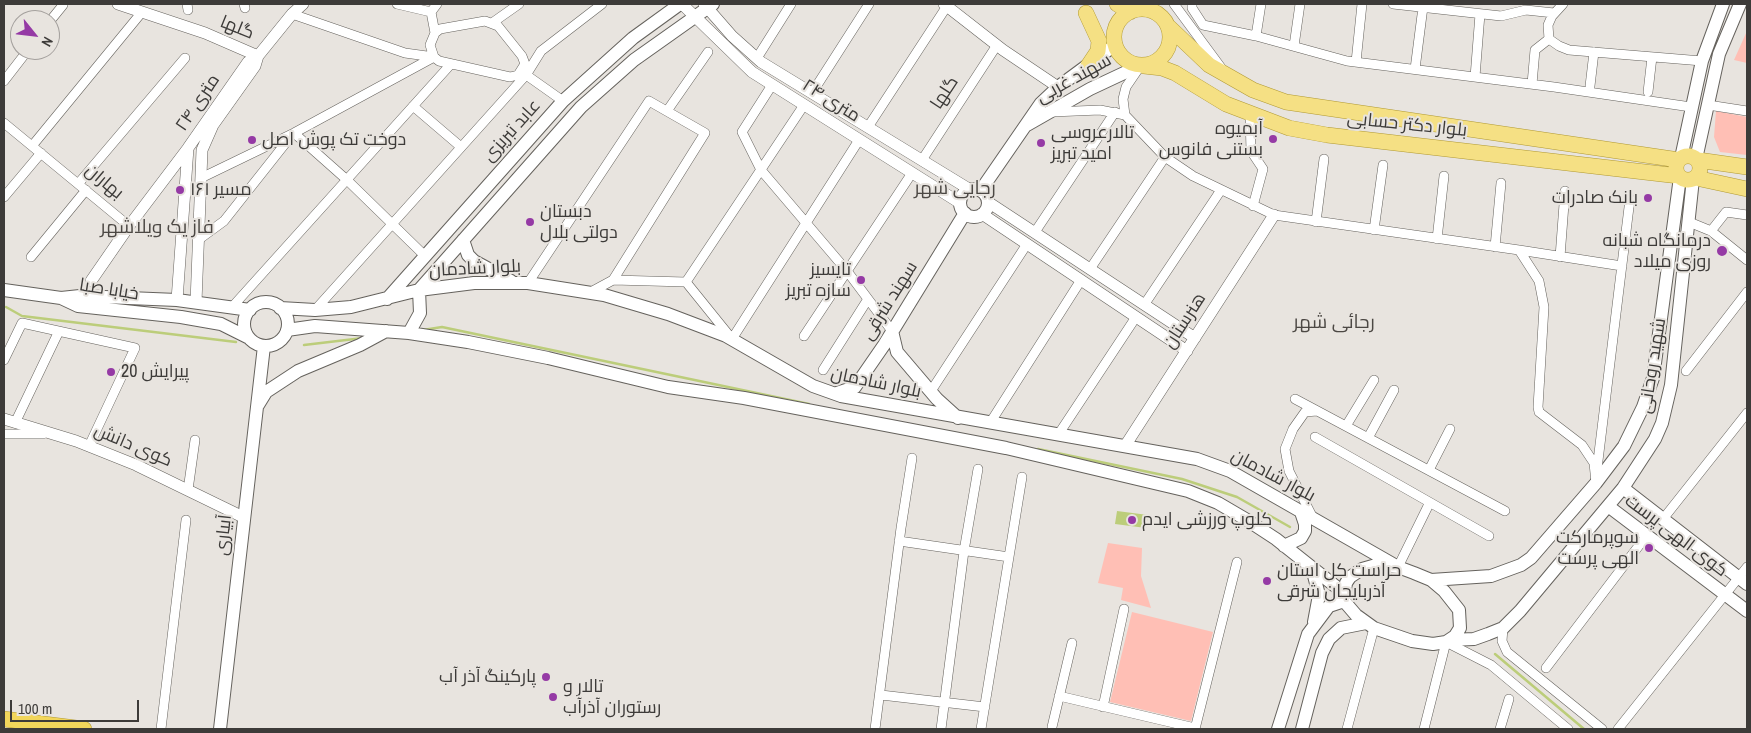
<!DOCTYPE html>
<html>
<head>
<meta charset="utf-8">
<style>
	body { margin:0 }
	#map { position:relative; width:1751px; height:733px; overflow:hidden; background:#e8e4df; font-family:"Archivo Narrow",sans-serif }
	canvas { display:block }
	.frame { position:absolute; inset:0; border:5px solid #3d3b39; pointer-events:none }
	.north { position:absolute; left:10px; top:10px; width:50px; height:50px; box-sizing:border-box; background:#e8e4df; border:1px solid #a4a09d; border-radius:50%; rotate:119deg; font-size:14px; font-weight:700; line-height:20px; text-align:center; color:#3d3b39 }
	.north::after { content:''; display:block; margin:auto; width:18px; height:22px; background:#953aa5; clip-path:polygon(50% 0,100% 100%,50% 72%,0 100%) }
	.scale { position:absolute; left:10px; top:700px; width:129px; height:22px; box-sizing:border-box; border:2px solid #3d3b39; border-top:0; padding-left:6px; font-size:15px; line-height:18px; white-space:nowrap; color:#3d3b39; -webkit-text-stroke:4px #e8e4df; paint-order:stroke }
</style>
</head>
<body>
<div id="map">
<canvas width="1751" height="733"></canvas>
<div class="frame"></div>
<div class="north">N</div>
<div class="scale">100 m</div>
</div>
<script>
const c = document.querySelector('canvas').getContext('2d');
c.lineJoin = 'round';
function fillPath(path, color) {
  c.fillStyle = color;
  c.fill(path, 'evenodd');
}
function toPath(rows) {
  const path = new Path2D();
  for (const r of rows) {
    if (r.length === 3) {
      path.moveTo(r[0] + r[2], r[1]);
      path.arc(r[0], r[1], r[2], 0, 2 * Math.PI);
      continue;
    }
    path.moveTo(r[0], r[1]);
    for (let i = 2; i < r.length; i += 2) path.lineTo(r[i], r[i + 1]);
  }
  return path;
}
function trace(path, color, width, dash) {
  c.strokeStyle = color;
  c.lineWidth = width;
  c.lineCap = dash ? 'butt' : 'round';
  c.setLineDash(dash || []);
  c.stroke(path);
}
function drawText(font, color, halo, rows, align = 'center') {
  c.font = font + ' "Archivo Narrow",Cairo,sans-serif';
  c.lineWidth = 4;
  c.setLineDash([]);
  c.textBaseline = 'middle';
  c.strokeStyle = halo;
  c.fillStyle = color;
  for (const [text, x, y, turn = 0] of rows) {
    c.save();
    c.translate(x, y);
    c.rotate((+turn || 0) * Math.PI / 180);
    c.textAlign = isNaN(turn) ? turn : align;
    if (halo) c.strokeText(text, 0, 0);
    c.fillText(text, 0, 0);
    c.restore();
  }
}
fillPath(toPath([
	[1747,31,1747,63,1734,60],
	[1716,111,1747,117,1747,155,1720,152,1714,137],
	[1108,543,1142,548,1141,576,1151,608,1121,600,1123,588,1098,583],
	[1132,612,1213,632,1191,721,1110,702]
]), '#ffbfb5');
fillPath(toPath([
	[1117,511,1148,515,1146,528,1115,524]
]), '#bccd7a');
trace(toPath([
	[6,307,22,316,236,342],
	[423,330,442,327,809,404],
	[304,345,363,338],
	[1038,449,1182,479,1237,497,1290,527],
	[1495,654,1584,729]
]), '#bccd7a', 2.5);
const minor = toPath([
	[187,4,188,10],
	[244,4,245,8],
	[397,4,431,12],
	[1174,4,1222,69],
	[1192,4,1192,8,1203,25,1256,36,1347,61,1554,87,1691,107],
	[1393,4,1501,16,1526,10,1554,13],
	[292,14,405,53,434,57],
	[50,21,63,5],
	[485,21,498,26,522,56,525,64,518,75,510,77,439,61,434,57,430,45,435,33,440,29,485,21],
	[492,23,519,4],
	[435,33,431,12,437,4],
	[1256,36,1261,4],
	[1549,39,1559,46,1569,50,1702,61],
	[1549,39,1548,25,1552,16,1563,4],
	[1294,46,1300,4],
	[757,58,791,4],
	[1356,62,1362,4],
	[1415,69,1423,7],
	[522,72,563,101],
	[1475,77,1480,14],
	[4,81,28,50],
	[1532,84,1535,50,1549,39],
	[772,85,742,132,761,170,847,271,892,331],
	[1590,86,1594,52],
	[1648,92,1652,57],
	[812,93,869,4],
	[1708,105,1747,111],
	[413,106,461,147],
	[667,111,708,52],
	[1052,112,1100,110,1125,115,1165,157,1193,176,1274,215,1519,250,1539,281,1544,307,1538,407,1539,412,1582,445,1594,463,1596,483],
	[1125,115,1123,99,1126,87,1139,68],
	[1250,115,1251,151,1263,169,1253,206],
	[4,123,129,226],
	[868,127,947,6],
	[294,133,347,180,424,255],
	[32,146,142,12],
	[922,160,997,45],
	[201,178,294,133,434,57],
	[78,184,185,58],
	[4,197,41,153],
	[1316,222,1324,159],
	[1689,222,1711,231,1747,260],
	[1374,230,1383,165],
	[1711,231,1726,212,1747,215],
	[1035,232,1115,112],
	[1437,239,1444,176],
	[198,240,224,221,292,135],
	[1495,247,1501,183],
	[1519,250,1622,266],
	[31,257,86,190],
	[1560,257,1565,191],
	[1090,269,1165,157],
	[686,282,804,105],
	[528,283,649,101,705,133,613,280],
	[589,293,613,280,686,282,732,339,859,140],
	[1144,305,1221,190],
	[233,306,451,64],
	[315,310,526,75,541,51,602,4],
	[804,336,912,173],
	[4,360,22,323,135,348,89,446],
	[823,370,868,299],
	[1686,371,1747,292],
	[931,391,1027,244],
	[1295,399,1505,511],
	[15,423,59,331],
	[990,423,1081,280],
	[1346,426,1374,380],
	[4,434,43,434],
	[1058,435,1136,317],
	[1315,437,1489,536],
	[1368,438,1394,390],
	[1597,469,1630,199],
	[1429,470,1450,429],
	[188,490,195,440],
	[1313,518,1289,471,1285,449,1293,429,1305,412,1317,411],
	[1663,519,1747,413],
	[899,541,1009,557],
	[1398,567,1429,504],
	[1503,628,1502,641,1507,652,1602,729],
	[1546,668,1647,535],
	[881,695,985,707],
	[1059,696,1195,728],
	[1103,707,1124,609],
	[1052,727,1072,643],
	[161,729,186,520],
	[875,729,901,528,912,458],
	[941,729,964,551,978,469],
	[981,729,1022,477],
	[1195,729,1237,562],
	[1347,729,1374,628],
	[1424,729,1446,642,1491,665,1568,729],
	[1500,729,1509,699],
	[1618,729,1747,567]
]);
const tertiary = toPath([
	[118,4,205,33,258,56],
	[682,4,752,72,960,203],
	[704,4,732,36,761,62,969,189],
	[944,4,1003,50,1058,87],
	[988,202,1195,338],
	[982,214,1187,351],
	[91,281,129,226,188,148],
	[177,300,188,148,248,62,258,56,292,14,303,4],
	[196,302,202,150,213,125,255,66,258,56],
	[4,419,76,441,136,465,243,517],
	[1125,446,1274,215]
]);
const secondary = toPath([
	[1027,125,1090,89,1139,66],
	[1681,158,1702,61,1723,4],
	[1696,159,1719,54,1740,4],
	[974,203,14],
	[981,190,1041,103,1058,87,1115,45],
	[463,240,468,255,474,261,511,281],
	[4,290,61,298,80,296,177,300,250,310],
	[61,298,78,306,181,317,221,324,249,338],
	[387,299,563,101,633,38,680,4],
	[266,324,22],
	[280,308,315,310,351,307,419,290,474,283,528,283,604,295,668,314,726,336,813,386,841,396,1197,459,1230,471,1398,567],
	[287,330,315,326,409,333,468,342,548,358,668,387,744,398,1006,448,1188,491,1218,503,1247,520,1276,539,1344,593],
	[892,331,897,352,937,399,958,418],
	[409,333,420,313,419,290,581,107,634,60,713,4],
	[837,393,855,387,884,345,965,213],
	[258,405,266,392,298,371,360,345,386,331],
	[1623,488,1747,584],
	[1608,506,1747,611],
	[1284,546,1301,538,1305,531,1305,524,1301,512],
	[1376,565,1398,567,1414,573,1431,580,1444,591,1459,610,1460,628,1455,636,1446,642,1433,644,1412,641,1374,628,1356,615,1344,601,1346,583,1350,577,1362,569,1376,565],
	[1312,568,1319,595,1314,622],
	[1431,580,1491,576,1521,565,1531,558,1596,483,1624,446,1643,407,1653,378,1680,177],
	[1450,640,1474,639,1488,634,1503,628,1520,611,1623,488,1655,439,1662,423,1671,385,1693,179],
	[220,729,264,346],
	[1278,729,1308,634,1329,606,1344,601],
	[1302,729,1322,653,1329,639,1341,628,1366,623]
]);
const primary = toPath([
	[1117,4,1130,12],
	[1142,37,28],
	[1086,13,1099,41,1098,51,1088,66],
	[1169,27,1209,65,1253,90,1286,102,1679,160],
	[1144,66,1162,68,1175,73,1226,104,1289,128,1327,135,1679,176],
	[1688,168,12],
	[1698,160,1747,167],
	[1696,178,1747,189]
]);
const trunk = toPath([
	[4,719,84,729]
]);
trace(minor, '#65625d', 10);
trace(tertiary, '#65625d', 12);
trace(secondary, '#65625d', 14);
trace(primary, '#b09934', 16);
trace(trunk, '#b09934', 16);
trace(minor, '#fff', 9);
trace(tertiary, '#fff', 11);
trace(secondary, '#fff', 12);
trace(primary, '#f5e084', 15);
trace(trunk, '#f2d65b', 15);
for (const [x, y, r, color] of [
	[1273,139,5,"#953aa5"],
	[252,140,5,"#953aa5"],
	[1041,143,5,"#953aa5"],
	[180,190,5,"#953aa5"],
	[1648,198,5,"#953aa5"],
	[530,222,5,"#953aa5"],
	[1722,251,6,"#953aa5"],
	[861,280,5,"#953aa5"],
	[111,372,5,"#953aa5"],
	[1132,520,5,"#953aa5"],
	[1649,548,5,"#953aa5"],
	[1267,581,5,"#953aa5"],
	[546,677,5,"#953aa5"],
	[553,697,5,"#953aa5"]
]) {
  const dot = new Path2D();
  dot.arc(x, y, r, 0, 2 * Math.PI);
  c.fillStyle = color;
  c.fill(dot);
  trace(dot, '#e8e4df', 2);
}
drawText('18px', '#3d3b39', '#e8e4df', [
	["گلها",237,28,22],
	["سهند غربی",1074,79,-29],
	["گلها",945,93,-57],
	["۲۴ متری",831,101,32],
	["۲۴ متری",198,103,-56],
	["بلوار دکتر حسابی",1407,125,6],
	["عابد تبریزی",512,131,-48],
	["بهاران",104,182,40],
	["بلوار شادمان",475,269,-3],
	["خیابا صبا",109,290,9],
	["سهند شرقی",890,301,-58],
	["هنرستان",1185,321,-57],
	["شهید روحانی",1653,366,-81],
	["بلوار شادمان",876,383,12],
	["کوی دانش",133,446,23],
	["بلوار شادمان",1273,476,28],
	["آبیاری",224,535,-84],
	["کوی الهی پرست",1676,536,37]
]);
drawText('18px', '#3d3b39', '#e8e4df', [
	["آبمیوه",1263,129,"right"],
	["بستنی فانوس",1263,150,"right"],
	["تالارعروسی",1051,133],
	["امید تبریز",1051,154],
	["دوخت تک پوش اصل",262,140],
	["مسیر ۱۶۱",190,190],
	["بانک صادرات",1638,198,"right"],
	["دبستان",540,212],
	["دولتی بلال",540,233],
	["درمانگاه شبانه",1711,241,"right"],
	["روزی میلاد",1711,262,"right"],
	["تایسیز",851,270,"right"],
	["سازه تبریز",851,291,"right"],
	["پیرایش 20",121,372],
	["کلوپ ورزشی ایدم",1142,520],
	["سوپرمارکت",1639,538,"right"],
	["الهی پرست",1639,559,"right"],
	["حراست کل استان",1277,571],
	["آذربایجان شرقی",1277,592],
	["پارکینگ آذر آب",536,677,"right"],
	["تالار و",563,687],
	["رستوران آذرآب",563,708]
], 'left');
drawText('19px', '#4c4844', '#e8e4df', [
	["رجایی شهر",955,189],
	["فاز یک ویلاشهر",157,228],
	["رجائی شهر",1334,323]
]);
</script>
</body>
</html>
